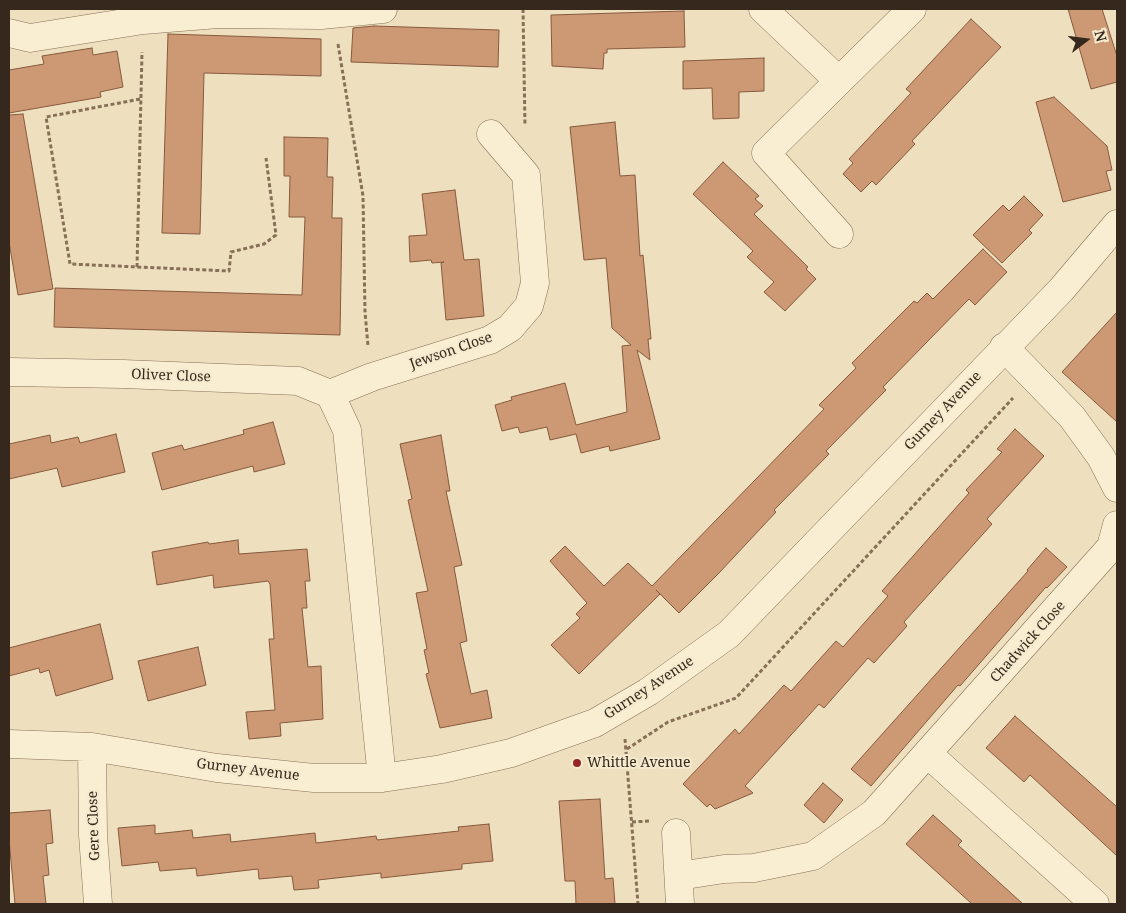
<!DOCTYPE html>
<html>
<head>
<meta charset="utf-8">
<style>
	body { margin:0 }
	#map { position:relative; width:1126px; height:913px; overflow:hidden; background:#eee0bf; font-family:"Noto Serif",serif }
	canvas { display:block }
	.frame { position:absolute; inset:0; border:10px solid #36281c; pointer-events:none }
	.north { position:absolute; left:1061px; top:15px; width:50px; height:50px; -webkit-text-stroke:4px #f5eace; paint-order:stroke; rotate:75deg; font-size:14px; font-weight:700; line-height:20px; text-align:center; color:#36281c }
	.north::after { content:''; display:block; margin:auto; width:18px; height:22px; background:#36281c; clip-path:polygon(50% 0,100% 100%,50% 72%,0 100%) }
</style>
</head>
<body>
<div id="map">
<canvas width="1126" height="913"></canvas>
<div class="frame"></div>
<div class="north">N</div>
</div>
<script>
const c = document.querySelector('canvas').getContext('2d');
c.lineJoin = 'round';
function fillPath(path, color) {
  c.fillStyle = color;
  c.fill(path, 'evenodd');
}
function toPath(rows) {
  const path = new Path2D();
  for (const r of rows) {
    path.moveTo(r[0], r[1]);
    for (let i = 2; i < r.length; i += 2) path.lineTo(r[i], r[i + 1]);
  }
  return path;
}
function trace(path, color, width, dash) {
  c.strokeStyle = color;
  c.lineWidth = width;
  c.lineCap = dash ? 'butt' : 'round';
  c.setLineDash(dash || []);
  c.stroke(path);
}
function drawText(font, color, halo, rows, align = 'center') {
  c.font = font + ' "Noto Serif",serif';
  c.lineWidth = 4;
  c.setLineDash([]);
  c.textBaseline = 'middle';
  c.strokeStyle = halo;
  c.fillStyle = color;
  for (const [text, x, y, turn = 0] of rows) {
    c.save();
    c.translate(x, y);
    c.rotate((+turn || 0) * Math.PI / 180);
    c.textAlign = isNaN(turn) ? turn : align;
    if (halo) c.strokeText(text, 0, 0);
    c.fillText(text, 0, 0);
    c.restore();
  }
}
const building = toPath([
	[1068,9,1102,9,1117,56,1117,82,1091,89,1068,9],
	[684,11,685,47,607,49,607,53,604,53,603,69,552,66,551,15,684,11],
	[971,19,1001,47,912,141,915,144,876,185,872,181,861,192,843,174,853,163,849,159,911,93,906,89,971,19],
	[374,26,499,30,498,67,351,62,353,28,374,26],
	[168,34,321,39,321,76,204,73,200,234,162,233,168,34],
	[92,48,93,55,117,51,123,87,100,92,101,97,9,113,9,70,44,64,42,56,92,48],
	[764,58,764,91,739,92,739,118,713,119,712,88,683,89,683,61,764,58],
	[1054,97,1107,146,1112,170,1106,171,1111,190,1063,202,1036,102,1054,97],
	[23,114,53,289,18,295,9,242,9,115,23,114],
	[615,122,620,176,635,175,640,256,643,255,651,339,648,339,650,360,637,350,660,439,610,451,609,446,581,453,576,434,550,440,547,427,520,433,518,427,502,431,495,405,512,400,511,397,565,383,576,425,627,412,622,346,631,345,612,328,606,258,584,260,570,127,615,122],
	[284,137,328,138,327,177,333,177,332,218,342,218,340,335,54,327,55,288,302,295,305,217,289,217,290,176,284,176,284,137],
	[723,162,759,196,755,199,763,206,754,214,808,267,806,269,816,279,785,311,764,292,774,282,747,257,753,251,693,194,723,162],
	[455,190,464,260,479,259,484,316,446,320,441,263,444,262,432,263,431,260,410,262,409,236,427,235,422,194,455,190],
	[1024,196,1043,215,1029,230,1032,233,1002,263,973,235,1003,205,1009,211,1024,196],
	[983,249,1007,272,975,305,969,299,883,387,886,390,826,451,829,454,774,510,776,512,719,573,679,613,656,590,660,594,579,674,551,645,580,618,576,614,587,603,550,561,565,546,604,586,628,563,652,586,824,409,819,405,856,368,852,363,914,301,917,303,927,293,933,299,983,249],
	[1117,312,1117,422,1062,372,1117,312],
	[273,422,285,464,254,472,253,466,162,490,152,453,182,445,184,450,244,434,243,430,273,422],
	[1015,429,1044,456,987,519,992,524,904,622,907,626,874,663,868,658,824,708,819,704,745,786,753,793,715,809,710,804,707,807,683,784,735,729,739,734,784,685,791,691,836,641,843,647,888,596,882,591,969,493,966,490,1002,452,997,449,1015,429],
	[116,434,125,472,62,487,57,468,9,479,9,444,50,435,51,443,78,437,80,443,116,434],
	[441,435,450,491,446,491,462,565,454,567,467,641,460,643,471,694,487,690,492,718,440,728,426,674,429,673,424,650,427,649,416,593,428,591,408,500,412,499,400,444,441,435],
	[238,540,239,554,307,549,310,581,305,581,307,608,302,608,308,667,321,666,323,719,280,723,281,736,249,739,246,712,275,710,269,639,274,639,270,584,268,581,214,588,213,575,157,585,152,552,208,542,209,544,238,540],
	[1046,548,1067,567,1047,588,1046,587,960,686,958,685,871,786,851,769,1028,571,1027,570,1046,548],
	[100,624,113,679,56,696,49,670,40,673,39,668,9,676,9,648,100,624],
	[198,647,206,685,148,701,138,661,198,647],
	[1015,716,1117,807,1117,856,1030,775,1024,782,986,748,1015,716],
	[823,783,843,800,824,823,804,805,823,783],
	[600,799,605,879,613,878,615,904,576,904,575,881,565,881,559,801,600,799],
	[50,810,53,843,46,844,49,875,43,876,46,904,15,904,9,840,9,813,50,810],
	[933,815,962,841,958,845,1023,904,972,904,906,844,933,815],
	[489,824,493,861,462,864,462,869,381,878,381,873,318,880,319,888,294,890,292,876,259,879,258,869,197,876,196,868,160,871,158,862,122,866,118,828,155,825,155,834,192,830,193,838,230,834,231,842,315,833,316,843,376,836,377,840,404,837,459,831,458,827,489,824]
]);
fillPath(building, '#cd9974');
trace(building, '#86593d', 1);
const street = toPath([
	[763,9,838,80],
	[9,33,30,38,143,20,218,14,321,15,383,9],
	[839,234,766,153,912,9],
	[1004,347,1072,417,1101,457,1117,488],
	[9,372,123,374,298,381,330,394],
	[330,394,372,377,490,340,510,328,529,306,535,283,526,175,491,134],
	[330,394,347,430,382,778],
	[9,744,92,747,217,768,314,778,382,778,442,769,511,753,595,723,648,692,729,634,1061,290,1117,224],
	[92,747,93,835,98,904],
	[928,754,1095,904],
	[676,833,680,904],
	[679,876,724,869,754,868,813,856,874,813,1111,547,1117,525]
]);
trace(street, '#877057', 29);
trace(toPath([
	[523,9,525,126],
	[338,44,363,196,365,312,368,346],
	[140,99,46,117,70,264,229,271,231,252,264,244,276,235,266,158],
	[137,267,142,52],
	[625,739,638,904],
	[627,749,668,722,736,698,1013,398],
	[632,822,649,821]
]), '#877057', 3, [4, 2.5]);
trace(street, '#f9edd2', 28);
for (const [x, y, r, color] of [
	[577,763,5,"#962628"]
]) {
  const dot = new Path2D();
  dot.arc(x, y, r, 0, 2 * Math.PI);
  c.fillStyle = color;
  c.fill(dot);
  trace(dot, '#f5eace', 2);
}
drawText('14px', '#36281c', '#f5eace', [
	["Jewson Close",451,351,-19],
	["Oliver Close",171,376,2],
	["Gurney Avenue",943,411,-46],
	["Chadwick Close",1028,642,-48],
	["Gurney Avenue",649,688,-33],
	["Gurney Avenue",248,770,7],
	["Gere Close",94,826,-92]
]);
drawText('14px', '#36281c', '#f5eace', [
	["Whittle Avenue",587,763]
], 'left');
</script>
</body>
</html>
